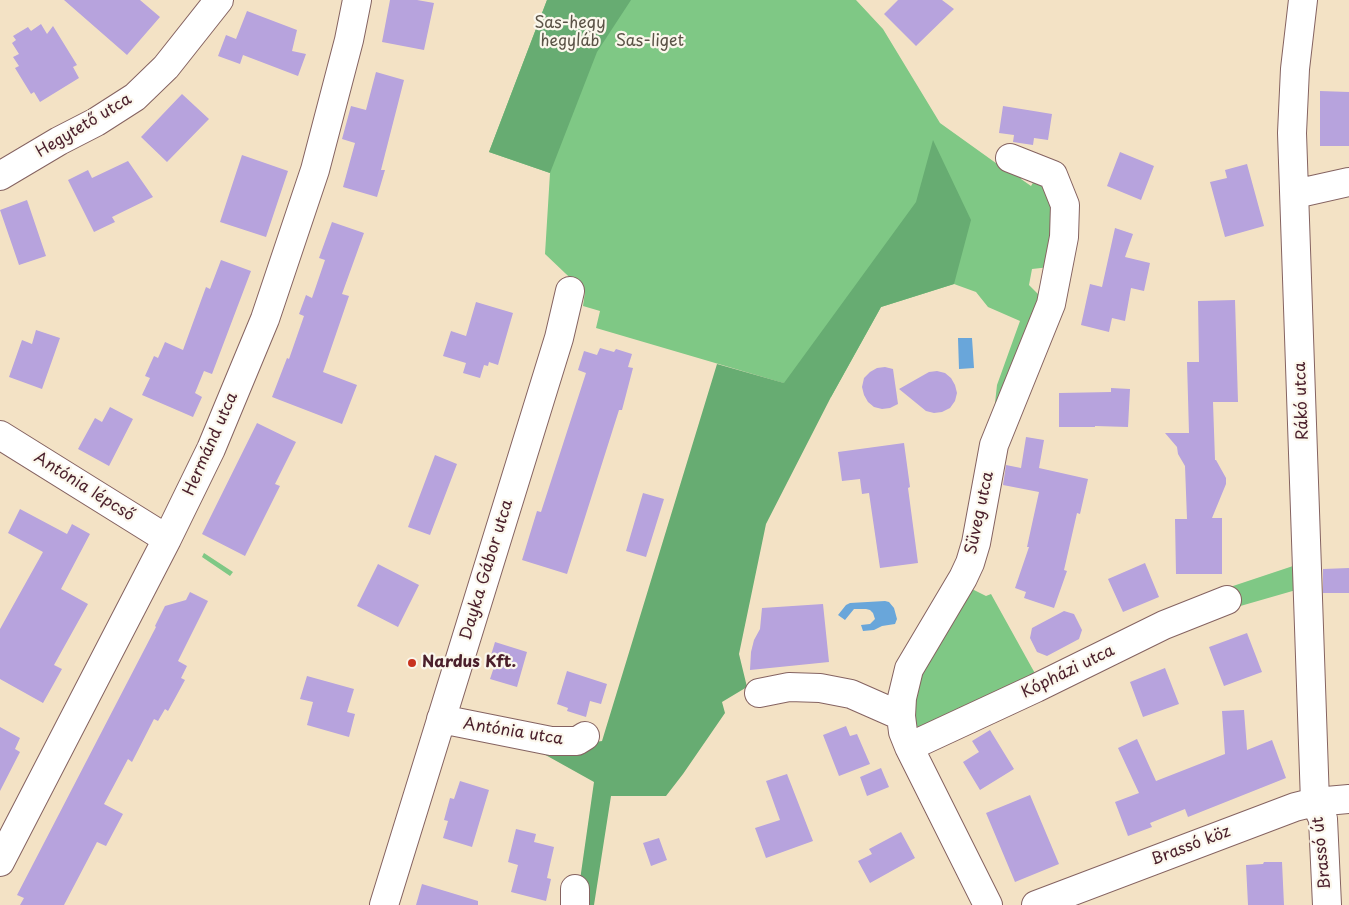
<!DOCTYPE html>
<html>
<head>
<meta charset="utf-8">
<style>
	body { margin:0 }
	canvas { display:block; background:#f3e2c5 }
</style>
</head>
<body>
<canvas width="1349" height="905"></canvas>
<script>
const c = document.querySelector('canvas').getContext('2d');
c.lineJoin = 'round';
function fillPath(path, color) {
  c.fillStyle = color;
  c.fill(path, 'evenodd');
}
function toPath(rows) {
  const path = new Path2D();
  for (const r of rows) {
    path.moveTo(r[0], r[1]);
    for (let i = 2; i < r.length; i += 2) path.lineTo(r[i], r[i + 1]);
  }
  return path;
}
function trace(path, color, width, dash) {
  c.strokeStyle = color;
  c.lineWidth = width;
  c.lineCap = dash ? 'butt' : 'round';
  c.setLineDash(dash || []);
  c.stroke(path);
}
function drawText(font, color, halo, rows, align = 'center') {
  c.font = font + ' "Playpen Sans",sans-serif';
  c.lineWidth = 4.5;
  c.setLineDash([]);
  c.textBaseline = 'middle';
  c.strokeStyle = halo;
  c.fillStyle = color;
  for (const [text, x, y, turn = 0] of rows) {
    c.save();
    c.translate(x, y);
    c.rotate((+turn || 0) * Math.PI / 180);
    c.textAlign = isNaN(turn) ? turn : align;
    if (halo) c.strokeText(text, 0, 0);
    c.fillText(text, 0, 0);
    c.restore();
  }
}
fillPath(toPath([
	[547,0,856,0,883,29,940,123,1000,166,1026,168,1021,179,1031,186,1038,175,1060,204,1050,267,1032,269,1029,285,1040,296,994,412,997,385,1020,321,988,307,976,292,954,284,881,307,831,397,596,328,600,311,583,306,585,292,545,254,550,173,489,152],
	[204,553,233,572,230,576,202,557],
	[1293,566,1296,590,1230,609,1221,590],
	[968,587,986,596,991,594,1037,677,931,729,918,727,911,720,919,665]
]), '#7fc885');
fillPath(toPath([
	[547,0,631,0,597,52,550,173,489,152],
	[933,140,971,220,954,284,881,307,831,397,766,524,739,654,747,687,722,702,725,713,683,774,666,796,611,796,594,905,580,905,579,887,594,782,524,743,562,747,602,741,717,364,784,383,916,202]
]), '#67ac72');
fillPath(toPath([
	[958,338,972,338,974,368,959,369],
	[885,601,889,602,894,608,897,619,895,624,882,626,874,630,863,631,861,625,870,624,875,619,873,613,870,610,866,609,854,609,845,620,838,615,846,605,850,603]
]), '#69a6da');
fillPath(toPath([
	[64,0,140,0,160,17,127,55],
	[390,0,417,0,434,3,424,50,382,42],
	[898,0,942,0,954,9,916,46,884,14],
	[247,11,297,30,292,51,306,54,298,76,243,55,240,64,218,56,226,35,236,39],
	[41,24,47,34,53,26,77,65,73,67,79,78,40,102,34,92,31,94,15,68,19,66,13,57,19,54,12,43,16,40,13,36,28,27,31,31],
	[376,72,404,80,381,170,385,170,377,197,343,187,355,143,342,139,351,106,366,110],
	[1320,91,1349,92,1349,146,1320,146],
	[182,94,209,119,167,162,141,137],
	[1003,106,1052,114,1048,140,1034,138,1033,145,1013,142,1014,135,999,133],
	[1120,152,1154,166,1141,200,1107,186],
	[242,155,288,171,266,237,220,222],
	[128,161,153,197,112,217,115,222,94,232,68,180,88,170,92,178],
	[1247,164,1264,226,1225,237,1210,182,1227,178,1225,170],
	[27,200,46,256,19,265,0,210],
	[332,222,364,233,342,294,349,296,323,372,357,385,342,424,272,397,287,358,289,359,304,316,299,314,306,295,312,298,325,260,319,258],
	[1115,228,1133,234,1125,257,1150,263,1144,291,1131,288,1125,321,1112,318,1109,332,1081,325,1090,284,1102,287],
	[221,260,251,271,212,374,204,371,195,393,202,397,193,417,142,395,150,378,145,376,154,356,158,358,165,342,183,350,206,287,210,289],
	[1235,300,1238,402,1213,402,1215,460,1216,460,1226,478,1226,484,1212,518,1222,518,1222,574,1176,574,1175,519,1187,519,1185,466,1178,454,1177,447,1165,433,1189,433,1187,362,1199,362,1198,301],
	[476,302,513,313,498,365,489,362,488,366,484,365,480,378,463,373,466,363,443,356,451,331,466,336],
	[36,330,60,338,42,389,9,377,22,340,32,344],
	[600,348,614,352,616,349,632,354,628,367,633,368,622,410,619,410,567,574,522,560,537,511,541,512,586,373,578,370,584,351,597,355],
	[885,367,893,369,898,404,890,408,882,409,874,407,868,402,864,395,862,387,864,378,870,372,877,368],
	[937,371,945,373,951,378,955,385,957,393,955,401,950,408,942,412,934,413,926,411,899,389,929,372],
	[1111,388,1130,389,1128,427,1095,426,1095,427,1059,427,1059,393,1111,392],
	[110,407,133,419,109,466,78,449,95,418,102,422],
	[257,423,296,442,275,484,280,486,245,556,202,534],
	[1026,437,1044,440,1039,468,1088,479,1080,514,1077,513,1064,570,1067,571,1054,608,1024,598,1026,592,1015,588,1029,547,1027,547,1039,492,1003,485,1006,465,1021,468],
	[904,443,910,487,908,488,918,563,880,568,869,493,862,494,860,479,842,481,838,452],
	[435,455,457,464,430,535,408,527],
	[643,493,664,499,646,557,626,551],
	[20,509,67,534,72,524,90,534,61,589,88,604,54,665,62,669,43,703,0,679,0,629,43,552,8,533],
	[1145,563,1159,597,1123,612,1108,579],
	[378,564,419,585,398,627,357,606],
	[1349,568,1349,593,1323,593,1323,569],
	[190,592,208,601,178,661,187,666,181,678,185,680,168,711,165,709,158,721,154,719,132,762,128,759,104,804,123,814,106,846,97,842,64,905,20,905,24,898,17,895,156,627,155,626,165,606,186,600],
	[823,604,829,662,750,670,751,652,754,640,760,629,762,608],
	[1064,611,1074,614,1082,630,1079,639,1047,656,1037,652,1030,638,1032,628],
	[1247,633,1262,672,1224,686,1209,647],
	[495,642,527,652,517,687,490,679,494,667,488,665],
	[1165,668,1179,704,1143,717,1130,682],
	[567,671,607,684,601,704,590,701,586,717,567,711,568,708,557,704],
	[307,676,354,689,347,712,355,714,349,737,307,725,313,702,300,699],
	[1244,710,1247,750,1272,740,1286,778,1188,817,1185,809,1150,823,1152,827,1128,836,1115,802,1139,793,1118,748,1137,739,1156,781,1225,754,1222,711],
	[846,726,850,736,857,734,870,764,839,776,823,735],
	[0,727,20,738,15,749,20,752,0,791],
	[990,730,1014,769,980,790,963,762,979,752,972,741],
	[881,768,889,787,867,796,860,777],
	[787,774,813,841,766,858,755,828,780,820,766,781],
	[460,781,489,790,472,847,443,838,448,821,444,820,450,798,454,799],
	[1030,795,1059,864,1015,882,986,813],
	[516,829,536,834,534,842,554,847,547,878,551,879,546,901,511,892,518,865,508,862],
	[901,832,915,858,870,883,858,861,872,854,869,849],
	[659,838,667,860,651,866,643,843],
	[1264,862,1282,862,1284,905,1248,905,1246,865,1263,864],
	[422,884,478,901,478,905,416,905]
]), '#b7a3dd');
const minor = toPath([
	[1303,0,1295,69,1292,133,1315,802,1323,819,1327,905],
	[0,176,59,141,96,122,135,97,166,67,219,0],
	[1295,194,1349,182],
	[0,435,167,539],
	[759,693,789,687,820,688,851,694,901,716],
	[441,719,551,741,577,741,585,736],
	[909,747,1036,688,1164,625,1227,600],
	[0,862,167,539,211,449,265,319,315,170,349,40,357,0],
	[575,889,575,905],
	[384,905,559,338,570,291],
	[988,905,909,747,903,732,901,716,902,698,909,669,963,578,970,563,976,543,994,445,1051,304,1064,237,1065,205,1053,175,1010,158],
	[1036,905,1295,807,1315,802,1349,799]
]);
trace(minor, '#856361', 30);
trace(minor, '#fff', 28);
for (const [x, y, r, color] of [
	[412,663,5,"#c8321e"]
]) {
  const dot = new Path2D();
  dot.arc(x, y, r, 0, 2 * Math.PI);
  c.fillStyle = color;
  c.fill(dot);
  trace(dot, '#fbf7ec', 2);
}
drawText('16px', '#5a5246', '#fbf7ec', [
	["Sas-hegy",570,24],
	["hegyláb",570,42],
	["Sas-liget",650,42]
]);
drawText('16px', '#4a1f2b', '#fbf7ec', [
	["Hegytető utca",84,126,-31],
	["Rákó utca",1302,401,-92],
	["Hermánd utca",211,444,-66],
	["Antónia lépcső",84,487,32],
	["Süveg utca",980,513,-78],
	["Dayka Gábor utca",487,570,-73],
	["Kópházi utca",1068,672,-26],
	["Antónia utca",513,732,9],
	["Brassó köz",1191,846,-21],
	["Brassó út",1322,853,-96]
]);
drawText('bold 16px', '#4a1f2b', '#fbf7ec', [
	["Nardus Kft.",422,663]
], 'left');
</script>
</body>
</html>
